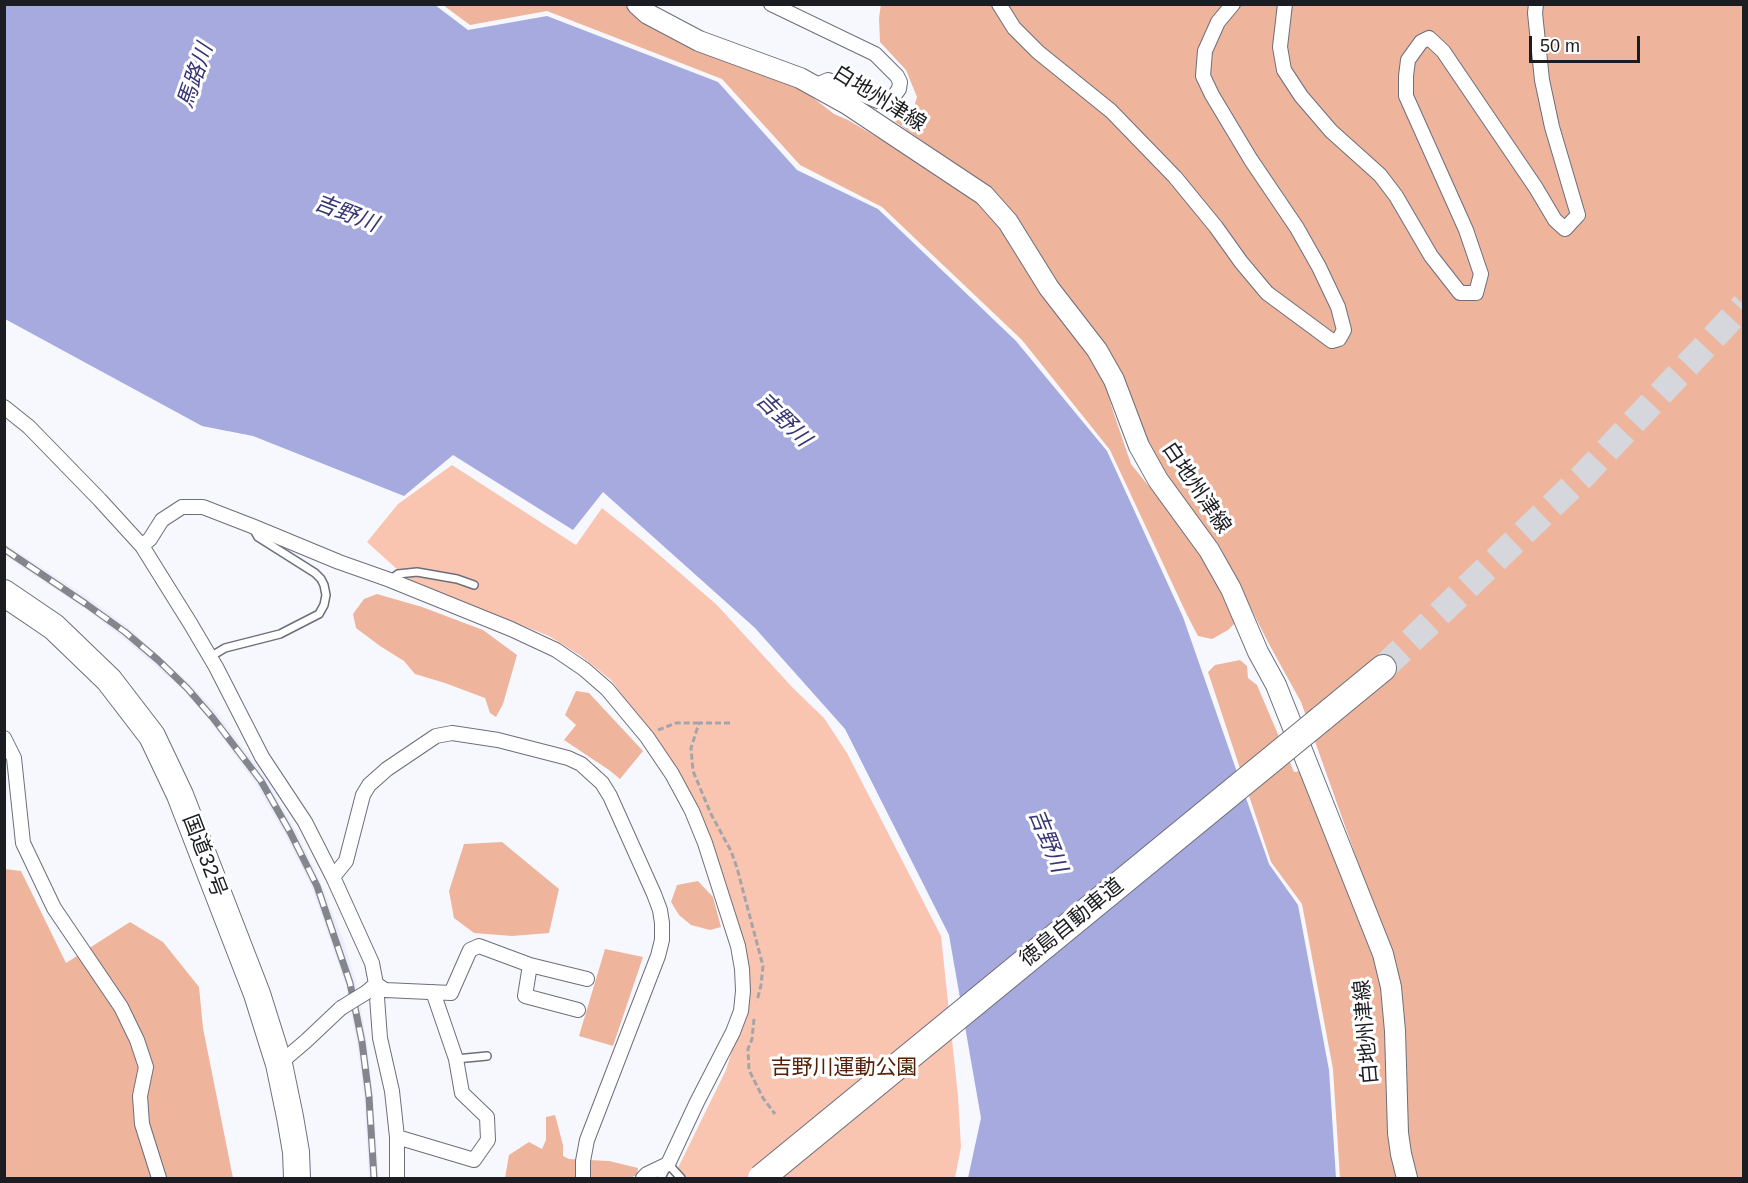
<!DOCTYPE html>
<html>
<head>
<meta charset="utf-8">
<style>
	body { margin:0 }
	#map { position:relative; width:1748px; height:1183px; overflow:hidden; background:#f7f8fe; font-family:Helvetica,sans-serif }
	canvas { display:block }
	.frame { position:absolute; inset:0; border:6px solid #1c1d22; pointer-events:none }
	.scale { position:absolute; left:1529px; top:36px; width:111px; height:27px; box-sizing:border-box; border:3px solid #1c1d22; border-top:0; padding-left:8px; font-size:18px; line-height:21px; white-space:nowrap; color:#1c1d22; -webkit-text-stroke:4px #fff; paint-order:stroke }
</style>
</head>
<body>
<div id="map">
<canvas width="1748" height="1183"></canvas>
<div class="frame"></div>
<div class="scale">50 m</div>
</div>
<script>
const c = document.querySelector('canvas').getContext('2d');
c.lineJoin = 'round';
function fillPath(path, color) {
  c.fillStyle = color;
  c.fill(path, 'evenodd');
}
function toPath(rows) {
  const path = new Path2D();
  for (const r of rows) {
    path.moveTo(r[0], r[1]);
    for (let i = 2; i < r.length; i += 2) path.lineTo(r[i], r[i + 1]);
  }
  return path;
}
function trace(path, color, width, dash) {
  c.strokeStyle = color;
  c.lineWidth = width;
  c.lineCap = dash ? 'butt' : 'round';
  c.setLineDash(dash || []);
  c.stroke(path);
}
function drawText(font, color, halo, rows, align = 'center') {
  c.font = font + ' Helvetica,"Noto Sans JP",sans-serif';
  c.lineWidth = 6;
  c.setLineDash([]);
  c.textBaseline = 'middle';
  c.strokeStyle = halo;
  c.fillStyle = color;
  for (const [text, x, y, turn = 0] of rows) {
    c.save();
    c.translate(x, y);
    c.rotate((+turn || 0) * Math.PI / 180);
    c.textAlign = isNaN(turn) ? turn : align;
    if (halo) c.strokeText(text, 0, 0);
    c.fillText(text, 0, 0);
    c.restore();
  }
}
fillPath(toPath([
	[4,543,90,599,129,628,190,684,217,713,265,777,296,831,321,883,343,939,356,982,367,1042,373,1095,379,1178,369,1178,364,1096,357,1043,346,986,312,888,286,836,255,783,208,719,184,691,122,637,84,608,5,556]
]), '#eceeff');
fillPath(toPath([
	[452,465,576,545,602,508,642,540,717,605,792,687,824,718,847,753,941,936,958,1096,961,1147,955,1178,673,1178,726,1070,738,1032,745,955,667,757,611,680,581,656,549,636,410,581,367,542,398,504]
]), '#fac5b0');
fillPath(toPath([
	[881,4,1743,5,1743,1178,1413,1178,1404,1108,1399,978,1301,702,1269,644,1220,547,1147,450,1050,274,991,189,894,121,911,117,917,97,906,70,880,42,879,18],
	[443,5,625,5,636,16,665,35,751,67,807,93,834,114,848,120,958,185,996,218,1028,274,1088,349,1103,377,1113,411,1131,464,1204,555,1235,623,1228,630,1212,639,1198,636,1187,615,1110,450,1022,340,882,207,800,165,722,79,547,11,470,25],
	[377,594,422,607,483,630,517,655,503,704,496,717,490,713,485,698,445,683,415,674,404,661,380,646,356,628,353,614,364,599],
	[1240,660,1247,666,1248,678,1257,685,1294,772,1301,771,1379,963,1385,1009,1387,1083,1399,1178,1340,1178,1333,1069,1302,904,1271,862,1208,672,1215,665],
	[576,691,589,693,643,751,620,779,609,770,564,740,576,725,565,715],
	[502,842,559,889,549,933,512,936,474,933,454,918,449,891,464,844],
	[5,869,21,871,66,963,130,922,163,942,199,987,203,1028,233,1178,5,1178],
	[698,881,713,897,721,927,710,930,691,925,679,915,671,902,677,885],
	[605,949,643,957,613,1046,579,1036],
	[555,1115,563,1145,563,1156,569,1159,609,1161,638,1168,637,1175,630,1178,599,1177,505,1178,509,1155,529,1142,542,1149,546,1140,546,1117]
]), '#eeb49c');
fillPath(toPath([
	[4,5,435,5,468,30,547,16,718,82,797,170,878,209,1016,341,1107,451,1183,617,1269,864,1298,905,1329,1070,1336,1178,968,1178,981,1118,949,935,845,729,755,628,603,492,573,530,453,455,404,496,253,436,202,426,5,319]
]), '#a6aadf');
trace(toPath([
	[1383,668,1582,477,1744,305]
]), '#d6d7dd', 26, [26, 13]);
const lane = toPath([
	[390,580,398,574,417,572,457,579,474,585],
	[210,657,225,648,280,634,319,614,324,605,326,595,324,585,321,579,315,573,258,537,253,528],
	[456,1059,487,1056],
	[661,1178,668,1164,681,1178]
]);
const street = toPath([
	[771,4,875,54,897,76,900,82,899,89,894,96,887,101,878,101,828,80,814,86],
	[999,4,1014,28,1038,52,1111,111,1175,177,1216,227,1241,262,1267,293,1332,341,1339,339,1344,330,1338,307,1319,267,1297,228,1251,160,1212,95,1203,76,1205,51,1218,22,1233,4],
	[1285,4,1280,47,1284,70,1301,96,1331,131,1380,175,1396,196,1431,256,1460,293,1476,293,1481,274,1466,230,1406,96,1406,76,1408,60,1421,42,1429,38,1443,51,1536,188,1555,220,1565,229,1578,215,1552,127,1542,80,1535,13,1536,4],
	[4,407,29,427,100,500,142,546,190,623,216,667,262,757,305,822,333,877,372,963,376,984,367,992],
	[142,546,150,539,162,520,182,507,203,507,252,526,339,562,390,580,511,629,556,650,584,669,607,689,647,737,672,774,692,811,705,843,738,946,742,969,743,991,741,1011,733,1032,697,1102,668,1164,647,1174,643,1178],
	[4,738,14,758,23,843,54,908,121,1007,137,1040,146,1067,140,1096,142,1124,159,1178],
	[333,877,346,861,363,795,369,785,387,769,436,736,452,733,498,740,568,758,581,764,602,783,610,796,654,894,660,910,662,923,662,940,658,956,587,1140,583,1161,583,1178],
	[530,965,525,996,578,1010],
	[376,984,380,1038,392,1091,397,1137,474,1160,488,1140,487,1117,462,1093,456,1059,433,992],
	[376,984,385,990,451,993,470,950,479,946,530,965,587,979],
	[279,1064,306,1041,341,1008],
	[397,1178,397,1137]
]);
const secondary = toPath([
	[637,4,648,14,699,41,800,78,847,104,984,195,1008,222,1049,288,1097,350,1114,380,1139,446,1158,480,1209,550,1231,589,1258,652,1276,685,1383,954,1391,987,1395,1031,1398,1133,1401,1154,1407,1178]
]);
const highway = toPath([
	[4,593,54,627,109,680,152,736,180,795,257,994,279,1064,290,1117,296,1152,297,1178],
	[1321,719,1383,668]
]);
trace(lane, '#6d6e7a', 10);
trace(street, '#6d6e7a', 16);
trace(secondary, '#6d6e7a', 22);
trace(highway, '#6d6e7a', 28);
trace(toPath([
	[730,723,699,723,691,748,693,771,711,814,731,851,737,868,763,966,761,985,757,1001],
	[658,730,676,723,698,723],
	[754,1019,752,1039,748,1049,749,1070,763,1098,775,1114]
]), '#a4a5ab', 3, [6, 3]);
trace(lane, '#fff', 7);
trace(street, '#fff', 14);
trace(secondary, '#fff', 20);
trace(highway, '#fff', 26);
const rail = toPath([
	[4,549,86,604,125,632,158,660,187,688,213,718,261,781,290,832,317,886,350,983,362,1042,369,1097,374,1178]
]);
trace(rail, '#85868b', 7);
trace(rail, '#fff', 4.5, [14]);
const streetBridge = toPath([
	[341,1008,367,992]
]);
const highwayBridge = toPath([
	[761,1178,1321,719]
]);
trace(streetBridge, '#6d6e7a', 16, []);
trace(highwayBridge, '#6d6e7a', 28, []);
trace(streetBridge, '#fff', 14);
trace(highwayBridge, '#fff', 26);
drawText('21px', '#1c1d22', '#fff', [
	["白地州津線",879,99,32],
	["白地州津線",1196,488,56],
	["国道32号",204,856,69],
	["徳島自動車道",1072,923,-39],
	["白地州津線",1367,1032,-95]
]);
drawText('21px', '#542007', '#fff', [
	["吉野川運動公園",844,1068]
]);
drawText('italic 22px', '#373675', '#fff', [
	["馬路川",196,76,-71],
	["吉野川",346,214,21],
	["吉野川",783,420,45],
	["吉野川",1047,841,68]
]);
</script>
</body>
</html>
